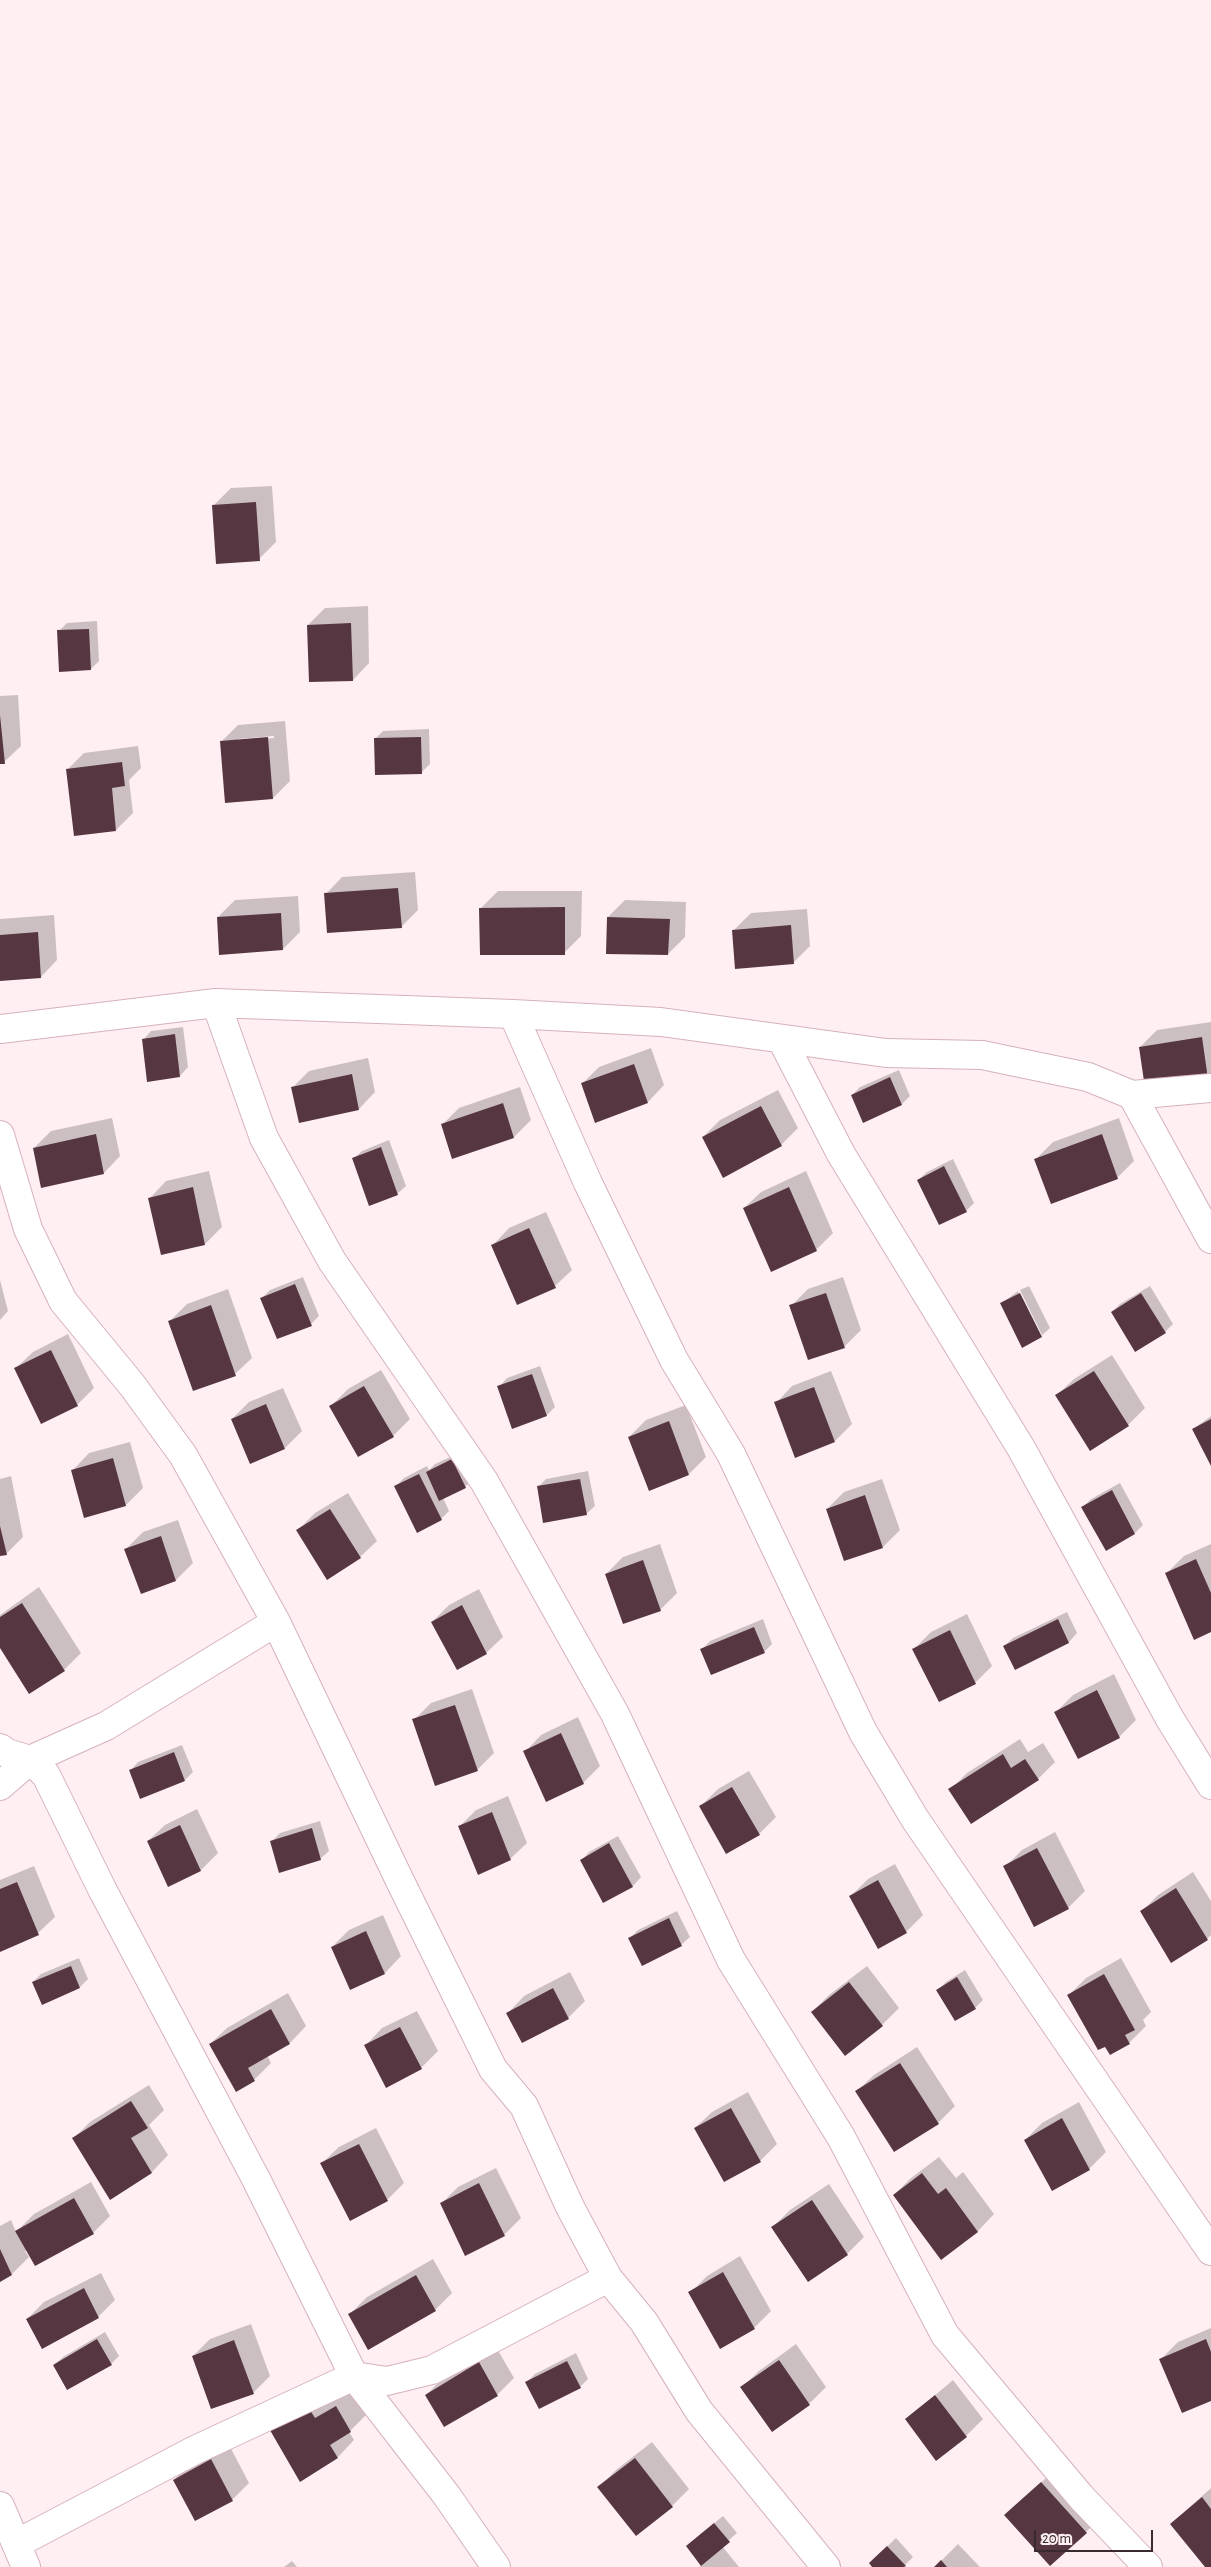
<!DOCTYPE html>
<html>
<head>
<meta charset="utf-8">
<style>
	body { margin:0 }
	#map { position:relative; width:1211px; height:2567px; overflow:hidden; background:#ffeff3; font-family:"Alegreya Sans",sans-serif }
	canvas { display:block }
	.scale { position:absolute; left:1034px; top:2530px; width:119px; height:22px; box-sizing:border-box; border:2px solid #392a2f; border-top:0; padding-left:6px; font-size:15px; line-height:18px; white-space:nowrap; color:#392a2f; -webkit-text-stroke:4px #ffeff3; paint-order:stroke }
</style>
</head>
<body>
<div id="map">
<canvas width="1211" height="2567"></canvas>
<div class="scale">20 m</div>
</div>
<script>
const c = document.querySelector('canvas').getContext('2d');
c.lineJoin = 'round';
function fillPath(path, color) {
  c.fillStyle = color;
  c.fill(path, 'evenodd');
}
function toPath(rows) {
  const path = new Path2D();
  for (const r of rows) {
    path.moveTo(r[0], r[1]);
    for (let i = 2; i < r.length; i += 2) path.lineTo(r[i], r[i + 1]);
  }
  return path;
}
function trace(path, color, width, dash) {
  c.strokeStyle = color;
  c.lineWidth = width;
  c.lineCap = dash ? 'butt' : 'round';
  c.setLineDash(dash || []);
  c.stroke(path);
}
fillPath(toPath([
	[272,486,276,542,259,559,214,505,231,488],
	[368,606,369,663,353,680,308,625,325,608],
	[97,621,99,661,91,669,59,631,67,623],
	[18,695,21,746,4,762,0,763,0,696],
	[285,721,290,781,273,798,221,742,238,725],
	[274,736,274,738,238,741,238,739],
	[429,729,430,764,422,772,375,739,383,731],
	[138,746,141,768,129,780,133,813,116,830,67,770,84,753],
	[415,872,418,910,401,927,326,894,342,877],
	[498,891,582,891,581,936,564,953,481,908],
	[298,896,300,932,283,949,218,917,235,900],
	[625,900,686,902,685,937,668,954,608,917],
	[807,909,810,946,793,963,734,930,751,913],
	[54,915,57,960,41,977,0,980,0,919],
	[1211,1022,1211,1074,1207,1078,1140,1047,1157,1030],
	[183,1027,188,1067,180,1076,149,1080,143,1040,151,1031],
	[651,1048,664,1085,648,1102,582,1084,599,1067],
	[368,1058,375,1092,359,1109,292,1088,309,1071],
	[899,1070,910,1096,902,1104,863,1121,852,1095,860,1087],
	[520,1087,531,1120,514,1137,452,1157,442,1125,459,1108],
	[778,1090,798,1128,781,1145,703,1137,720,1120],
	[112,1118,120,1156,104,1173,34,1148,51,1131],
	[1119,1118,1134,1161,1117,1178,1036,1159,1053,1142],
	[389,1140,406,1186,397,1194,353,1159,362,1151],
	[953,1159,974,1203,966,1211,918,1180,927,1172],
	[209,1171,222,1227,205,1244,150,1198,166,1181],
	[806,1171,833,1233,816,1250,744,1208,761,1192],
	[546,1212,572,1270,555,1286,493,1245,509,1228],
	[303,1277,319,1316,311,1324,262,1298,270,1290],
	[843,1277,861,1330,844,1347,791,1306,808,1289],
	[0,1280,8,1311,0,1320],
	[1029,1286,1050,1328,1041,1336,1022,1346,1002,1303,1018,1291,1039,1335,1042,1335,1020,1290],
	[1150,1286,1173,1324,1165,1332,1112,1312,1120,1304],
	[228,1289,252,1358,235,1374,170,1321,187,1304],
	[68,1334,94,1388,77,1405,16,1368,33,1352],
	[1112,1355,1145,1408,1128,1425,1057,1395,1074,1379],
	[540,1366,555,1407,547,1415,513,1427,499,1387,507,1378],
	[381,1370,410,1419,393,1436,331,1406,348,1389],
	[831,1371,852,1424,835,1441,776,1403,792,1386],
	[283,1388,302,1431,285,1448,250,1463,232,1419,249,1402],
	[686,1405,706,1457,689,1474,649,1490,629,1437,646,1420],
	[1211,1416,1211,1463,1193,1429],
	[130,1442,143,1488,126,1505,85,1516,73,1470,89,1453],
	[461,1452,473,1479,465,1487,443,1498,449,1511,441,1519,396,1486,404,1478,427,1466,429,1470,435,1464],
	[588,1471,595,1506,586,1514,538,1487,546,1479],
	[11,1476,23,1537,6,1554,0,1555,0,1479],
	[882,1479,900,1530,883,1547,845,1560,827,1509,844,1492],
	[1120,1483,1143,1525,1135,1533,1106,1549,1083,1507,1091,1499],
	[348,1493,377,1541,360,1557,298,1530,315,1513],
	[178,1520,193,1563,176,1580,141,1592,126,1549,143,1532],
	[660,1544,677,1593,660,1610,606,1574,623,1557],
	[1211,1544,1211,1631,1167,1573,1184,1556],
	[39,1587,81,1653,64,1670,0,1645,0,1615],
	[479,1589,503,1637,486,1653,432,1622,449,1605],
	[1067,1612,1077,1633,1069,1642,1015,1669,1004,1646,1013,1638],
	[967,1614,992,1666,976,1682,939,1701,914,1649,931,1632],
	[763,1619,772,1644,764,1652,702,1649,710,1641],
	[1114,1674,1136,1720,1119,1737,1056,1712,1073,1695],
	[472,1689,494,1753,477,1770,414,1720,431,1703],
	[578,1717,600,1766,583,1783,525,1752,541,1735],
	[1020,1739,1028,1752,1043,1743,1055,1762,1038,1779,950,1790,967,1773],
	[182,1745,193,1772,185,1780,130,1771,138,1762],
	[749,1771,776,1817,759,1834,701,1806,718,1789],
	[508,1796,527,1843,510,1859,459,1827,476,1810],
	[197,1809,218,1853,201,1870,169,1885,148,1841,165,1825],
	[320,1821,329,1851,320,1859,271,1842,280,1833],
	[1055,1832,1085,1891,1068,1908,1005,1867,1022,1850],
	[618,1836,641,1877,633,1886,603,1902,581,1861,589,1852],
	[895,1864,923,1915,906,1932,851,1896,868,1879],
	[34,1866,55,1917,38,1933,0,1950,0,1880],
	[1193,1872,1211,1901,1211,1935,1207,1939,1141,1912,1158,1895],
	[677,1911,690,1937,681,1945,630,1938,638,1930],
	[383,1915,401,1956,385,1973,351,1989,332,1947,349,1930],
	[79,1958,88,1979,80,1987,33,1982,41,1974],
	[1121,1958,1151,2012,1143,2020,1146,2026,1129,2043,1069,1995,1086,1978],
	[867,1966,899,2008,882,2025,812,2012,829,1995],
	[965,1970,983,2000,975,2008,938,1990,946,1982],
	[570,1972,585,2001,568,2018,508,2013,524,1996],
	[288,1993,306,2026,290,2043,267,2055,271,2063,254,2080,210,2044,227,2028],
	[417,2011,438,2051,421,2068,366,2045,382,2028],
	[917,2047,955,2106,938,2123,857,2091,874,2075],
	[149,2085,164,2110,149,2125,168,2155,152,2172,110,2198,73,2139,90,2122],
	[748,2092,777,2144,760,2161,695,2128,712,2112],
	[1079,2102,1106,2152,1089,2169,1053,2189,1025,2140,1042,2123],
	[376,2128,404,2183,387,2200,351,2219,322,2163,339,2147],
	[939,2157,956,2178,963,2172,994,2214,978,2231,941,2258,894,2195,911,2178],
	[496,2168,521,2218,504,2235,441,2204,458,2187],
	[91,2182,110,2216,93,2233,36,2265,27,2250,25,2251,29,2257,12,2274,0,2280,0,2226,11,2220,16,2232,34,2214],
	[829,2184,864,2237,847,2254,773,2227,790,2210],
	[740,2256,771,2311,754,2328,720,2347,690,2293,707,2276],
	[433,2259,452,2293,435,2310,350,2314,367,2297],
	[101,2273,115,2300,98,2317,27,2319,44,2302],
	[251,2324,270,2376,253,2393,193,2356,210,2339],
	[1211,2328,1211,2399,1161,2359,1178,2342],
	[105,2332,119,2356,111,2364,54,2365,63,2357],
	[796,2344,826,2387,809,2404,742,2387,759,2371],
	[496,2347,514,2378,497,2395,444,2426,426,2395,443,2378],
	[576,2353,588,2379,580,2387,527,2382,535,2374],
	[953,2380,983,2419,966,2436,906,2420],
	[322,2386,332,2402,353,2390,367,2414,349,2432,354,2440,338,2457,285,2409],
	[652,2442,689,2489,672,2506,599,2487,616,2470],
	[228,2443,249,2483,232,2500,195,2520,174,2480,191,2463],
	[1059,2466,1102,2516,1086,2532,1006,2515],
	[1211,2488,1211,2567,1206,2567,1171,2524],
	[723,2516,737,2533,722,2546,739,2567,699,2567,702,2565,696,2538],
	[896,2538,913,2557,903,2567,874,2567,870,2563],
	[958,2544,980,2567,935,2567],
	[292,2561,297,2567,284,2567]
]), '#0003');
fillPath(toPath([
	[256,502,260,561,216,564,212,505],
	[351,623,353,681,309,682,307,625],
	[89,629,91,670,59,672,57,630],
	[0,715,5,764,0,764],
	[268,737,273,799,225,803,220,741],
	[421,737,422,774,375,775,374,738],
	[122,762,125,786,112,788,116,831,74,836,66,769],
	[398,888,402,928,327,933,324,893],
	[565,907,565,955,480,955,479,908],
	[281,913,283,950,219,955,217,917],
	[607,917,670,919,668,955,606,954],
	[791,925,794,964,735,969,732,930],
	[38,932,41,978,0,981,0,935],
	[175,1034,180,1077,147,1082,142,1039],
	[1202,1037,1208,1079,1145,1088,1139,1047],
	[634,1064,648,1103,595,1123,581,1083],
	[352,1074,359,1110,299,1123,291,1087],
	[890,1077,902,1105,863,1123,851,1095],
	[503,1103,514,1138,452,1159,441,1124],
	[761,1106,782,1146,723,1178,702,1137],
	[96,1134,104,1174,41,1188,33,1148],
	[1102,1134,1118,1179,1051,1204,1034,1159],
	[381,1147,398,1195,369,1206,352,1158],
	[944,1166,967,1212,939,1225,917,1180],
	[193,1187,205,1245,161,1255,148,1198],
	[789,1187,817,1251,771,1272,743,1208],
	[529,1228,556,1288,517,1305,491,1245],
	[295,1284,312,1326,277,1339,260,1298],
	[826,1293,845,1348,808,1360,789,1305],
	[1020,1293,1042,1337,1022,1348,1000,1303],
	[1141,1293,1166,1333,1135,1352,1111,1312],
	[211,1305,236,1376,193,1391,168,1321],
	[51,1350,78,1406,41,1424,14,1368],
	[1094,1371,1129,1426,1090,1451,1055,1395],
	[532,1374,547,1416,512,1429,497,1386],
	[364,1386,394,1437,358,1457,329,1406],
	[814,1387,835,1442,795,1458,774,1402],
	[266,1404,285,1449,250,1464,231,1419],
	[1211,1419,1211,1466,1192,1429],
	[669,1421,689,1475,649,1491,628,1437],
	[113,1458,126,1506,84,1518,71,1470],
	[452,1459,466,1488,439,1501,426,1472],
	[419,1474,442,1520,417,1533,394,1486],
	[580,1479,587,1515,543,1523,537,1486],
	[1112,1490,1135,1534,1106,1551,1081,1507],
	[865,1495,883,1548,844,1561,826,1509],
	[330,1509,361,1558,327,1580,296,1530],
	[0,1526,7,1555,0,1556],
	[161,1536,176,1581,141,1594,124,1549],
	[1196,1559,1211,1593,1211,1632,1194,1640,1165,1573],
	[643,1560,661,1611,623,1624,605,1574],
	[22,1603,65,1671,29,1694,0,1648,0,1617],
	[462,1605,487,1654,457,1670,431,1622],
	[1058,1619,1069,1643,1015,1670,1003,1646],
	[754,1627,765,1653,711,1675,700,1649],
	[950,1630,976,1684,939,1702,912,1649],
	[1097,1690,1120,1738,1078,1759,1054,1712],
	[455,1705,478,1771,435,1786,412,1719],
	[561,1733,584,1784,546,1802,523,1751],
	[174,1752,185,1781,140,1799,129,1770],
	[1003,1754,1011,1768,1025,1759,1039,1780,971,1824,948,1789],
	[732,1787,760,1835,726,1854,699,1806],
	[492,1812,511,1860,478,1875,458,1826],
	[180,1825,201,1871,168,1887,147,1841],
	[312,1828,321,1860,279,1873,270,1841],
	[609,1843,633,1887,603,1903,580,1860],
	[1037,1848,1069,1909,1034,1927,1003,1866],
	[878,1880,907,1933,878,1949,849,1896],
	[17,1882,39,1935,0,1952,0,1889],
	[1176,1888,1208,1940,1171,1963,1140,1911],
	[669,1918,682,1946,642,1966,628,1938],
	[366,1931,385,1974,350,1990,331,1947],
	[71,1966,80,1988,42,2005,32,1982],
	[1104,1974,1135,2030,1125,2035,1130,2044,1110,2055,1105,2047,1098,2050,1067,1995],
	[957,1977,976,2009,955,2021,936,1990],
	[849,1982,883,2026,845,2056,811,2012],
	[553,1988,569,2019,522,2043,506,2013],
	[271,2009,290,2044,248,2068,255,2081,236,2092,209,2044],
	[400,2027,422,2069,386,2088,364,2045],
	[900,2063,939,2124,894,2152,855,2091],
	[131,2101,148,2128,131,2138,152,2173,110,2200,72,2138],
	[731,2108,761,2162,724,2182,694,2128],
	[1062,2118,1090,2170,1052,2191,1024,2140],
	[359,2144,388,2201,350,2221,320,2163],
	[922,2173,938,2194,946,2188,978,2232,941,2260,893,2195],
	[479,2183,505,2236,465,2256,440,2203],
	[74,2198,94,2234,35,2266,15,2231],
	[812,2200,848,2255,808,2282,771,2227],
	[0,2249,12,2275,0,2282],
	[723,2272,755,2329,720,2349,688,2292],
	[416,2275,436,2311,368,2350,348,2314],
	[84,2288,99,2318,42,2349,26,2319],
	[97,2339,112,2365,67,2390,53,2365],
	[1206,2339,1211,2352,1211,2401,1182,2413,1159,2359],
	[234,2340,254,2394,211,2409,192,2356],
	[779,2360,810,2405,772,2432,740,2387],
	[567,2361,581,2388,539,2409,525,2382],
	[479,2362,498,2396,444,2427,425,2395],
	[935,2395,967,2437,936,2461,905,2419],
	[305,2402,315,2418,336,2406,351,2432,330,2445,338,2458,300,2482,267,2425],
	[635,2458,673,2507,636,2536,597,2487],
	[211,2459,233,2501,195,2521,173,2480],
	[1041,2482,1087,2533,1050,2566,1004,2515],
	[1202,2497,1211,2509,1211,2567,1205,2567,1170,2524],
	[714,2523,730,2542,701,2566,686,2546],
	[887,2546,906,2566,904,2567,872,2567,869,2563],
	[941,2560,947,2567,934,2567]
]), '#563741');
const minor = toPath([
	[216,1003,264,1138,332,1261,484,1481,615,1714,731,1960,841,2137,945,2335,1081,2497,1148,2567],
	[513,1014,588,1183,674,1360,731,1454,863,1732,915,1819,1211,2251],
	[0,1029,216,1003,513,1014,661,1022,886,1053,982,1055,1088,1077,1132,1095,1211,1088],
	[782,1040,841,1154,1021,1448,1170,1719,1211,1785],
	[1132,1095,1211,1239],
	[0,1135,28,1229,63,1301,132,1385,183,1455,276,1622,400,1881,493,2069,524,2106,570,2207,608,2278,644,2322,699,2411,826,2567],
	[0,1748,7,1753,30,1760,46,1775,102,1889,256,2179,354,2376,447,2496,496,2567],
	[0,1786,30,1760,106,1726,276,1622],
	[0,2506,26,2567],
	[16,2544,195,2450,354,2376,387,2381,432,2370,608,2278]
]);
trace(minor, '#d6b1bc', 30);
trace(minor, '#fff', 28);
</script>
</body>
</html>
